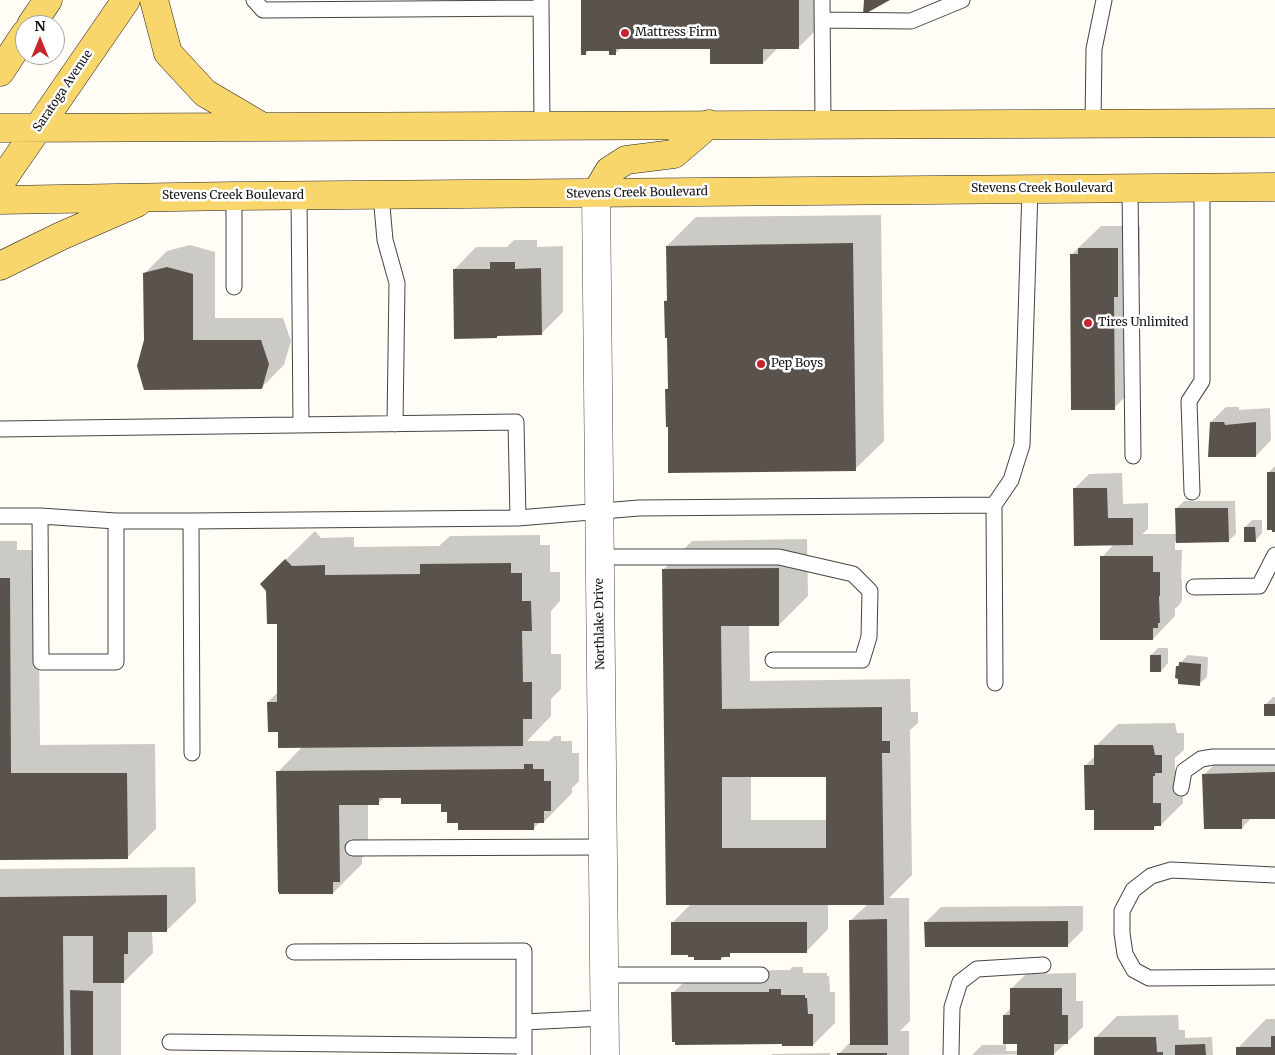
<!DOCTYPE html>
<html>
<head>
<meta charset="utf-8">
<style>
	body { margin:0 }
	#map { position:relative; width:1275px; height:1055px; overflow:hidden; background:#fffdf5; font-family:Merriweather,serif }
	canvas { display:block }
	.north { position:absolute; left:15px; top:15px; width:50px; height:50px; box-sizing:border-box; background:#fff; border:1px solid #a0a0a0; border-radius:50%; rotate:0deg; font-size:14px; font-weight:700; line-height:20px; text-align:center; color:#111 }
	.north::after { content:''; display:block; margin:auto; width:18px; height:22px; background:#c4262e; clip-path:polygon(50% 0,100% 100%,50% 72%,0 100%) }
</style>
</head>
<body>
<div id="map">
<canvas width="1275" height="1055"></canvas>
<div class="north">N</div>
</div>
<script>
const c = document.querySelector('canvas').getContext('2d');
c.lineJoin = 'round';
function fillPath(path, color) {
  c.fillStyle = color;
  c.fill(path, 'evenodd');
}
function toPath(rows) {
  const path = new Path2D();
  for (const r of rows) {
    path.moveTo(r[0], r[1]);
    for (let i = 2; i < r.length; i += 2) path.lineTo(r[i], r[i + 1]);
  }
  return path;
}
function trace(path, color, width, dash) {
  c.strokeStyle = color;
  c.lineWidth = width;
  c.lineCap = dash ? 'butt' : 'round';
  c.setLineDash(dash || []);
  c.stroke(path);
}
function drawText(font, color, halo, rows, align = 'center') {
  c.font = font + ' Merriweather,serif';
  c.lineWidth = 5;
  c.setLineDash([]);
  c.textBaseline = 'middle';
  c.strokeStyle = halo;
  c.fillStyle = color;
  for (const [text, x, y, turn = 0] of rows) {
    c.save();
    c.translate(x, y);
    c.rotate((+turn || 0) * Math.PI / 180);
    c.textAlign = isNaN(turn) ? turn : align;
    if (halo) c.strokeText(text, 0, 0);
    c.fillText(text, 0, 0);
    c.restore();
  }
}
fillPath(toPath([
	[582,0,827,0,827,19,798,48,778,48,763,63,711,48,621,48,615,54,611,50,589,50,585,54],
	[881,215,884,441,855,469,669,426,666,390,669,387,668,337,665,301,668,299,667,246,696,217],
	[1101,226,1140,226,1140,274,1136,278,1136,386,1114,408,1071,255],
	[514,240,537,240,537,247,563,246,563,312,541,334,499,334,497,337,454,270,476,247,507,247],
	[190,245,215,252,215,318,283,318,291,341,284,365,261,388,145,341,144,274,167,251],
	[1226,407,1239,407,1239,410,1270,408,1271,440,1256,456,1211,422],
	[1275,466,1275,531,1268,473],
	[1122,473,1123,504,1148,503,1148,529,1142,534,1177,534,1176,509,1184,501,1235,501,1236,534,1228,541,1175,542,1175,550,1182,550,1181,579,1182,579,1182,600,1180,604,1175,609,1175,616,1153,639,1102,557,1114,544,1074,489,1089,474],
	[1252,520,1262,520,1262,533,1255,541,1245,527],
	[315,531,321,538,354,537,354,547,439,546,450,536,540,535,540,545,550,545,550,572,560,572,560,601,551,611,551,654,561,654,561,689,551,699,551,716,527,741,549,741,554,736,561,736,561,741,572,741,572,753,579,753,579,781,572,788,572,793,544,822,540,822,533,829,459,822,443,803,402,797,385,797,378,803,368,803,368,852,362,858,362,864,333,893,278,772,302,747,279,731,268,702,278,692,278,622,268,591,261,584],
	[807,539,808,596,779,625,749,625,750,681,910,679,911,712,918,712,918,723,910,730,912,875,889,898,909,898,910,1021,900,1031,909,1031,909,1055,838,1055,851,1041,851,920,868,904,828,904,828,929,806,952,733,952,721,959,673,922,691,904,663,570,692,541],
	[751,776,827,776,827,820,751,820],
	[0,541,17,541,17,550,38,550,40,745,155,744,156,829,127,858,0,859],
	[1158,648,1168,648,1168,663,1161,671,1151,655],
	[1188,655,1208,657,1207,677,1199,684,1177,666],
	[1273,697,1275,697,1275,715,1266,704],
	[1175,723,1177,733,1184,733,1184,750,1175,758,1175,781,1183,781,1183,803,1161,825,1157,825,1153,829,1096,809,1086,765,1096,755,1096,746,1118,724],
	[1275,751,1275,817,1252,817,1242,828,1204,775,1226,752],
	[195,867,196,902,167,930,152,930,153,953,124,982,121,982,121,1055,0,1055,0,869],
	[1083,906,1083,930,1068,945,926,922,941,907],
	[792,967,803,967,803,973,827,973,827,976,829,976,830,992,835,992,835,1023,813,1045,783,1043,673,993,695,971,790,970],
	[1076,973,1076,1001,1083,1001,1083,1027,1054,1054,972,1055,982,1045,1004,1045,1004,1015,1011,1008,1011,989,1026,974],
	[1006,1043,1018,1043,1018,1051,1006,1051],
	[1178,1015,1179,1030,1185,1030,1185,1038,1212,1037,1213,1055,1095,1055,1095,1038,1117,1016],
	[1266,1019,1275,1019,1275,1055,1238,1055,1238,1048],
	[830,1053,830,1055,771,1055,772,1054]
]), '#0003');
fillPath(toPath([
	[581,0,799,0,799,49,763,49,763,64,710,64,710,49,616,49,616,55,609,55,609,51,586,51,586,55,581,55],
	[864,0,890,0,863,15],
	[853,243,856,471,668,473,668,427,666,427,665,389,668,389,667,338,665,338,664,301,667,301,666,246],
	[1078,248,1118,248,1118,297,1114,297,1115,410,1071,410,1070,254,1078,254],
	[490,262,515,262,515,269,541,268,542,335,497,336,497,338,454,339,453,269,490,269],
	[167,267,193,274,193,340,261,340,269,364,262,389,144,390,137,366,144,340,143,273],
	[1210,422,1224,422,1225,425,1256,422,1256,457,1208,457],
	[1267,472,1275,472,1275,532,1272,532,1272,530,1267,530],
	[1073,488,1107,488,1108,518,1133,518,1133,545,1074,546],
	[1175,508,1228,508,1229,542,1176,543],
	[1244,527,1255,527,1256,542,1244,542],
	[1100,556,1153,556,1153,572,1160,572,1160,596,1159,596,1160,623,1158,623,1158,628,1153,628,1153,640,1100,640],
	[285,559,292,566,325,565,325,575,420,574,420,564,511,563,511,573,522,573,522,601,531,601,532,631,522,631,523,682,532,682,532,719,523,719,523,746,278,748,278,732,268,732,267,702,277,702,277,624,267,624,266,591,260,584],
	[779,568,779,626,721,626,722,709,882,707,882,741,890,741,890,753,882,753,884,905,666,905,662,569],
	[722,777,826,777,826,848,722,848],
	[0,578,10,578,11,773,127,773,128,859,0,860],
	[1150,655,1161,655,1161,672,1150,672],
	[1179,662,1201,664,1200,686,1178,684,1178,679,1175,678,1176,666,1179,666],
	[1264,704,1275,704,1275,716,1264,716],
	[1094,745,1153,745,1155,755,1162,755,1162,773,1155,773,1155,776,1153,776,1153,803,1161,803,1161,826,1154,826,1154,830,1094,830,1094,810,1085,810,1084,765,1094,765],
	[524,764,533,764,533,769,544,769,544,781,551,781,551,811,544,811,544,823,534,823,534,830,458,830,458,823,447,823,447,812,441,812,441,804,401,804,401,798,379,798,379,805,339,805,340,882,333,882,333,894,279,894,279,892,278,892,276,771,524,769],
	[1275,772,1275,819,1242,819,1242,829,1204,829,1202,774],
	[167,895,167,932,128,932,128,954,124,954,124,983,93,983,93,936,63,936,64,1055,0,1055,0,897],
	[887,919,888,1045,850,1045,849,920],
	[1068,921,1068,947,925,947,924,922],
	[671,922,807,922,807,953,730,953,730,957,721,957,721,960,694,960,694,957,688,957,688,955,671,955],
	[1010,988,1062,988,1062,1015,1068,1015,1068,1044,1054,1044,1054,1055,1017,1055,1017,1044,1003,1044,1003,1015,1010,1015],
	[769,989,781,989,781,995,805,995,805,998,807,998,808,1014,813,1014,813,1046,782,1046,782,1044,675,1045,675,1042,672,1042,671,992,769,992],
	[70,990,93,991,93,1055,71,1055],
	[1271,1036,1275,1036,1275,1055,1236,1055,1236,1047,1271,1047],
	[1094,1037,1156,1037,1157,1052,1163,1052,1163,1055,1094,1055],
	[1205,1044,1206,1055,1175,1055,1175,1045],
	[837,1053,887,1053,887,1055,837,1055]
]), '#5a524d');
const service = toPath([
	[254,0,263,10,541,8],
	[541,0,542,125],
	[822,0,823,124],
	[822,20,911,21,962,0],
	[1093,123,1094,49,1104,0],
	[1130,188,1133,456],
	[381,195,385,240,397,283,395,424],
	[234,196,234,287],
	[299,196,301,425],
	[0,429,516,422,518,518],
	[1192,492,1189,401,1202,381,1202,187],
	[994,505,995,683],
	[0,516,40,516,116,521,191,521,192,753],
	[40,516,41,662,116,662,116,521],
	[191,521,518,518,639,508,994,505,1011,480,1022,445,1030,189],
	[600,557,779,557,853,574,870,591,869,637,862,660,773,660],
	[1194,587,1259,586,1275,555],
	[1181,788,1184,771,1201,759,1213,757,1275,757],
	[353,848,603,847],
	[1275,875,1171,870,1151,876,1133,890,1122,911,1122,933,1125,954,1134,970,1149,978,1275,977],
	[294,952,524,951,524,1055],
	[604,975,761,975],
	[524,1022,604,1018],
	[170,1042,524,1046],
	[951,1055,952,1007,960,982,977,969,1043,965]
]);
const minor = toPath([
	[596,193,605,1055]
]);
const primary = toPath([
	[154,0,168,53,205,93,261,126],
	[31,25,48,0],
	[0,72,25,34],
	[0,128,1275,123],
	[0,183,126,0],
	[596,193,609,171,626,160,674,154,709,124],
	[0,200,234,196,1275,187],
	[0,266,61,236,137,203]
]);
trace(service, '#444', 17);
trace(minor, '#444', 29);
trace(primary, '#222', 29);
trace(service, '#fff', 15);
trace(minor, '#fff', 28);
trace(primary, '#f9d66b', 28);
for (const [x, y, r, color] of [
	[625,33,5,"#c4262e"],
	[1088,323,5,"#c4262e"],
	[761,364,5,"#c4262e"]
]) {
  const dot = new Path2D();
  dot.arc(x, y, r, 0, 2 * Math.PI);
  c.fillStyle = color;
  c.fill(dot);
  trace(dot, '#fff', 2);
}
drawText('12px', '#111', '#fff', [
	["Mattress Firm",635,33],
	["Tires Unlimited",1098,323],
	["Pep Boys",771,364]
], 'left');
drawText('12px', '#111', '#fff', [
	["Saratoga Avenue",63,91,-56],
	["Stevens Creek Boulevard",1042,189],
	["Stevens Creek Boulevard",637,193,-1],
	["Stevens Creek Boulevard",233,196],
	["Northlake Drive",600,624,-91]
]);
</script>
</body>
</html>
